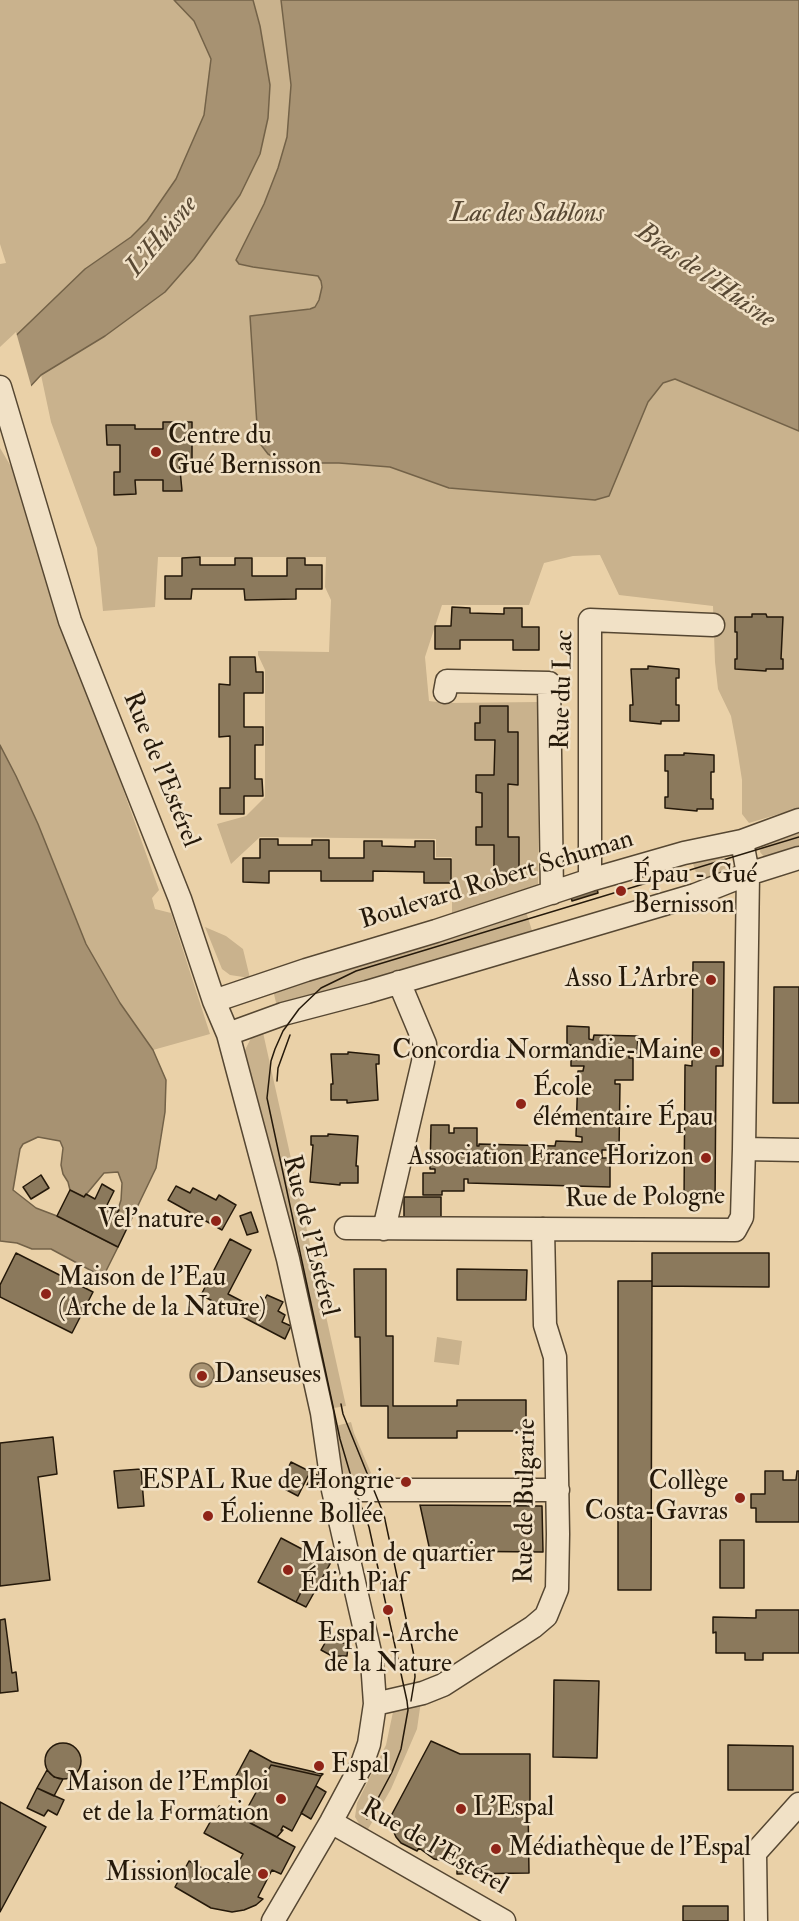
<!DOCTYPE html>
<html>
<head>
<meta charset="utf-8">
<style>
	body { margin:0 }
	canvas { display:block; background:#ead1a8 }
</style>
</head>
<body>
<canvas width="799" height="1921"></canvas>
<script>
const c = document.querySelector('canvas').getContext('2d');
c.lineJoin = 'round';
function fillPath(path, color) {
  c.fillStyle = color;
  c.fill(path, 'evenodd');
}
function toPath(rows) {
  const path = new Path2D();
  for (const r of rows) {
    if (r.length === 3) {
      path.moveTo(r[0] + r[2], r[1]);
      path.arc(r[0], r[1], r[2], 0, 2 * Math.PI);
      continue;
    }
    path.moveTo(r[0], r[1]);
    for (let i = 2; i < r.length; i += 2) path.lineTo(r[i], r[i + 1]);
  }
  return path;
}
function trace(path, color, width, dash) {
  c.strokeStyle = color;
  c.lineWidth = width;
  c.lineCap = dash ? 'butt' : 'round';
  c.setLineDash(dash || []);
  c.stroke(path);
}
function drawText(font, color, halo, rows, align = 'center') {
  c.font = font + ' "IM FELL Double Pica",serif';
  c.lineWidth = 5;
  c.setLineDash([]);
  c.textBaseline = 'middle';
  c.strokeStyle = halo;
  c.fillStyle = color;
  for (const [text, x, y, turn = 0] of rows) {
    c.save();
    c.translate(x, y);
    c.rotate((+turn || 0) * Math.PI / 180);
    c.textAlign = isNaN(turn) ? turn : align;
    if (halo) c.strokeText(text, 0, 0);
    c.fillText(text, 0, 0);
    c.restore();
  }
}
fillPath(toPath([
	[0,0,174,0,194,21,211,59,204,115,176,179,147,221,0,389,0,264,6,263,0,244],
	[253,0,799,0,799,808,749,823,742,814,742,780,737,748,731,716,718,689,715,662,713,606,619,595,600,555,573,556,544,563,529,605,442,605,425,657,429,701,445,703,539,702,538,896,452,919,452,857,436,857,436,839,260,837,231,864,217,824,246,816,265,797,265,670,258,655,258,651,329,652,331,600,325,587,326,557,158,557,155,607,103,611,97,548,51,422,41,375,105,336,165,292,194,259,240,195,260,154,268,118,270,85,260,26],
	[0,448,19,480,109,750,159,890,152,898,155,909,171,913,210,1034,153,1050,120,1003,86,944,38,824,16,776,0,745],
	[799,828,799,854,766,859,760,852,762,841],
	[721,856,726,864,725,871,700,884,691,858],
	[525,908,533,934,278,1011,273,990],
	[205,927,226,936,243,949,250,978,230,975,222,969],
	[262,1028,346,1406,328,1409,245,1062,245,1050,252,1036],
	[437,1337,462,1341,459,1365,434,1362],
	[351,1422,354,1433,374,1480,364,1481,347,1478,344,1475,332,1427],
	[421,1701,417,1729,391,1789,367,1831,361,1827,355,1817,357,1803,386,1745,393,1712,398,1707]
]), '#c9b28d');
const water = toPath([
	[174,0,253,0,260,26,270,85,268,118,260,154,240,195,194,259,165,292,105,336,41,375,10,408,0,351,85,269,131,237,147,221,176,179,204,115,211,59,194,21,174,0],
	[281,0,799,0,799,431,675,379,663,383,648,402,609,496,595,500,449,488,390,467,339,463,284,463,268,454,258,441,250,316,310,309,315,307,319,300,322,287,321,281,318,276,253,267,239,264,236,260,264,204,278,168,287,137,291,85,281,0],
	[0,745,16,776,38,824,86,944,120,1003,153,1050,166,1080,165,1112,156,1168,131,1220,117,1213,121,1200,122,1183,118,1172,104,1173,84,1197,70,1190,68,1182,63,1174,61,1165,63,1148,60,1141,38,1137,23,1144,20,1149,13,1190,36,1208,57,1216,118,1247,103,1277,51,1249,32,1249,17,1243,0,1241,0,745],
	[202,1375,12]
]);
fillPath(water, '#a79272');
trace(water, '#736248', 1.5);
fillPath(toPath([
	[16,332,32,389,12,410,0,419,0,347]
]), '#ead1a8');
const building = toPath([
	[163,422,192,422,192,459,179,459,182,491,163,491,163,480,135,480,136,494,114,495,114,472,120,472,120,445,107,445,106,425,135,425,135,429,163,429,163,422],
	[200,557,200,565,235,565,235,558,252,558,252,576,287,576,287,558,305,558,305,565,322,565,322,589,296,589,296,599,245,600,244,589,192,589,191,599,165,599,165,576,182,576,182,558,200,557],
	[452,607,470,608,470,613,504,614,504,608,522,608,522,627,539,627,539,650,513,650,513,640,460,640,460,649,435,649,435,626,451,626,452,607],
	[752,614,766,614,767,617,783,617,781,659,783,659,783,669,766,669,766,671,735,669,735,659,737,659,737,632,735,632,735,617,752,617,752,614],
	[230,657,255,657,256,672,263,672,263,693,244,693,244,727,263,727,263,745,255,745,255,779,262,779,263,796,244,796,244,814,220,814,220,788,230,788,230,736,219,737,219,684,230,685,230,657],
	[648,666,679,669,679,678,676,678,676,705,679,705,679,721,661,721,661,724,630,721,630,705,633,705,631,669,648,669,648,666],
	[480,706,508,706,508,732,518,732,518,785,508,784,508,837,519,837,519,875,494,875,494,845,476,845,476,827,482,827,482,793,476,792,476,775,494,775,495,740,475,740,475,723,480,723,480,706],
	[684,753,714,755,714,772,711,772,711,799,713,799,713,809,697,809,697,811,665,808,665,797,668,797,668,771,665,771,665,755,684,755,684,753],
	[260,839,278,839,278,845,312,845,312,840,329,840,329,858,364,858,364,841,382,841,382,846,415,847,415,841,434,841,434,859,451,859,451,883,424,883,424,872,373,871,373,881,321,881,321,871,269,871,269,883,243,882,243,858,260,858,260,839],
	[597,889,598,893,572,901,571,896,597,889],
	[693,962,724,962,723,1066,716,1066,715,1204,684,1203,685,1065,692,1066,693,962],
	[774,987,799,987,799,1103,773,1103,774,987],
	[567,1026,589,1027,589,1039,593,1040,594,1035,638,1036,637,1053,629,1053,629,1058,633,1058,633,1080,615,1080,615,1084,620,1084,619,1150,602,1150,602,1158,610,1158,610,1187,468,1183,468,1179,464,1179,464,1191,442,1191,442,1195,423,1195,423,1173,435,1173,435,1169,430,1169,431,1125,449,1125,449,1133,454,1133,454,1128,477,1128,477,1146,479,1146,479,1144,555,1146,556,1141,582,1142,582,1137,576,1136,578,1071,583,1071,584,1066,571,1066,571,1045,567,1045,567,1026],
	[348,1052,379,1055,379,1064,376,1064,378,1100,347,1103,347,1100,331,1100,331,1084,333,1084,331,1054,348,1054,348,1052],
	[328,1134,358,1136,356,1166,358,1166,358,1183,340,1183,340,1185,310,1182,313,1145,311,1145,311,1136,328,1136,328,1134],
	[41,1175,49,1188,31,1199,23,1187,41,1175],
	[102,1184,114,1191,107,1205,119,1210,117,1213,131,1220,118,1247,57,1216,70,1190,84,1197,86,1194,95,1199,102,1184],
	[176,1186,190,1193,193,1188,216,1200,219,1195,236,1205,222,1230,168,1200,176,1186],
	[404,1197,441,1197,441,1220,404,1220,404,1197],
	[251,1212,258,1232,247,1235,240,1216,251,1212],
	[230,1239,251,1250,228,1294,259,1310,267,1295,283,1302,278,1311,285,1315,282,1322,291,1326,285,1339,201,1295,230,1239],
	[16,1253,93,1292,72,1333,0,1297,0,1285,16,1253],
	[652,1253,769,1253,769,1287,652,1286,652,1253],
	[354,1269,386,1269,386,1336,393,1336,393,1406,457,1406,457,1400,526,1400,526,1431,457,1431,457,1438,388,1438,388,1406,361,1406,360,1337,355,1337,354,1269],
	[457,1269,527,1270,526,1300,457,1300,457,1269],
	[618,1281,652,1281,651,1590,618,1590,618,1281],
	[53,1437,57,1474,38,1477,50,1580,0,1586,0,1443,53,1437],
	[291,1462,321,1477,315,1489,307,1485,311,1477,308,1476,298,1496,279,1486,291,1462],
	[141,1469,144,1506,118,1508,114,1471,141,1469],
	[765,1471,783,1471,783,1480,796,1480,797,1471,799,1471,799,1522,756,1522,756,1508,751,1508,751,1494,765,1494,765,1471],
	[420,1505,542,1506,543,1552,430,1551,420,1505],
	[281,1538,319,1558,296,1602,258,1582,281,1538],
	[720,1540,744,1540,744,1588,720,1588,720,1540],
	[319,1558,330,1564,306,1607,296,1602,319,1558],
	[756,1610,799,1610,799,1653,763,1653,763,1660,745,1660,745,1653,716,1653,716,1632,713,1633,713,1617,756,1618,756,1610],
	[5,1619,12,1673,16,1672,18,1691,0,1693,0,1620,5,1619],
	[329,1636,348,1645,347,1656,332,1656,321,1650,329,1636],
	[554,1680,599,1681,597,1758,553,1757,554,1680],
	[431,1741,460,1754,530,1754,530,1803,528,1803,529,1873,457,1874,457,1863,434,1859,419,1848,417,1851,401,1843,396,1837,392,1828,392,1814,431,1741],
	[63,1761,18],
	[728,1745,793,1746,793,1790,728,1790,728,1745],
	[250,1750,272,1762,323,1774,321,1776,271,1765,257,1790,235,1778,250,1750],
	[271,1765,321,1776,292,1831,283,1826,281,1830,283,1830,277,1837,250,1823,256,1812,248,1807,271,1765],
	[47,1770,54,1777,63,1779,54,1796,37,1788,47,1770],
	[316,1786,326,1792,311,1819,301,1813,316,1786],
	[37,1788,64,1800,57,1815,48,1810,44,1816,27,1808,37,1788],
	[0,1802,46,1827,0,1912,0,1802],
	[219,1806,295,1847,281,1874,272,1870,258,1897,263,1899,256,1905,244,1910,232,1912,211,1908,175,1887,189,1861,228,1882,243,1854,204,1833,219,1806],
	[683,1906,728,1906,728,1921,683,1921,683,1906]
]);
fillPath(building, '#8b795c');
trace(building, '#25190a', 1.5);
const minor = toPath([
	[0,387,70,621,180,899,214,1001,228,1034,288,1259,322,1413,333,1490,372,1661,375,1704,369,1744,362,1764,331,1822,273,1921],
	[445,692,447,681,549,683,552,893],
	[590,880,590,620,713,625],
	[214,1001,306,970,436,931,590,880,684,853,742,841,799,820],
	[228,1034,283,1014,367,992,695,895,748,874,799,858],
	[744,1149,799,1150],
	[346,1228,735,1230,742,1217,744,1149,748,874,742,841],
	[384,1229,423,1062,425,1044,399,982],
	[333,1490,558,1490],
	[375,1704,423,1693,443,1685,533,1627,546,1616,557,1589,558,1534,555,1357,545,1325,543,1229],
	[331,1822,504,1921],
	[756,1921,755,1853,799,1804]
]);
trace(minor, '#564732', 25);
trace(minor, '#f1e1c6', 22);
trace(toPath([
	[277,1081,278,1068,290,1035],
	[341,1404,343,1414,384,1515,414,1656,415,1677,411,1701],
	[367,1819,392,1772,401,1749,408,1710,407,1701,369,1527,355,1490,340,1439,267,1098,271,1061,275,1049,283,1031,299,1009,321,988,356,971,799,837]
]), '#25190a', 1.5);
for (const [x, y, r, color] of [
	[156,452,6,"#8f2418"],
	[621,891,6,"#8f2418"],
	[711,980,6,"#8f2418"],
	[715,1052,6,"#8f2418"],
	[521,1104,6,"#8f2418"],
	[706,1158,6,"#8f2418"],
	[216,1221,6,"#8f2418"],
	[46,1294,6,"#8f2418"],
	[202,1376,6,"#8f2418"],
	[406,1482,6,"#8f2418"],
	[740,1498,6,"#8f2418"],
	[208,1516,6,"#8f2418"],
	[288,1570,6,"#8f2418"],
	[388,1610,6,"#8f2418"],
	[319,1766,6,"#8f2418"],
	[281,1799,6,"#8f2418"],
	[461,1809,6,"#8f2418"],
	[496,1849,6,"#8f2418"],
	[263,1874,6,"#8f2418"]
]) {
  const dot = new Path2D();
  dot.arc(x, y, r, 0, 2 * Math.PI);
  c.fillStyle = color;
  c.fill(dot);
  trace(dot, '#f1e1c6', 2);
}
drawText('26px', '#25190a', '#f1e1c6', [
	["Centre du",168,437],
	["Gué Bernisson",168,467],
	["Épau - Gué",633,876],
	["Bernisson",633,906],
	["Asso L'Arbre",699,980,"right"],
	["Concordia Normandie-Maine",703,1052,"right"],
	["École",533,1089],
	["élémentaire Épau",533,1119],
	["Association France Horizon",694,1158,"right"],
	["Vel'nature",204,1221,"right"],
	["Maison de l’Eau",58,1279],
	["(Arche de la Nature)",58,1309],
	["Danseuses",214,1376],
	["ESPAL Rue de Hongrie",394,1482,"right"],
	["Collège",728,1483,"right"],
	["Costa-Gavras",728,1513,"right"],
	["Éolienne Bollée",220,1516],
	["Maison de quartier",300,1555],
	["Édith Piaf",300,1585],
	["Espal - Arche",388,1635,"center"],
	["de la Nature",388,1665,"center"],
	["Espal",331,1766],
	["Maison de l'Emploi",269,1784,"right"],
	["et de la Formation",269,1814,"right"],
	["L'Espal",473,1809],
	["Médiathèque de l'Espal",508,1849],
	["Mission locale",251,1874,"right"]
], 'left');
drawText('26px', '#25190a', '#f1e1c6', [
	["Rue du Lac",564,690,-88],
	["Rue de l'Estérel",160,770,68],
	["Boulevard Robert Schuman",497,881,-17],
	["Rue de Pologne",645,1199,-1],
	["Rue de l'Estérel",309,1236,76],
	["Rue de Bulgarie",527,1501,-89],
	["Rue de l'Estérel",434,1848,30]
]);
drawText('italic 27px', '#594934', '#f1e1c6', [
	["Lac des Sablons",527,215],
	["L'Huisne",163,237,-50],
	["Bras de l'Huisne",705,277,35]
]);
</script>
</body>
</html>
